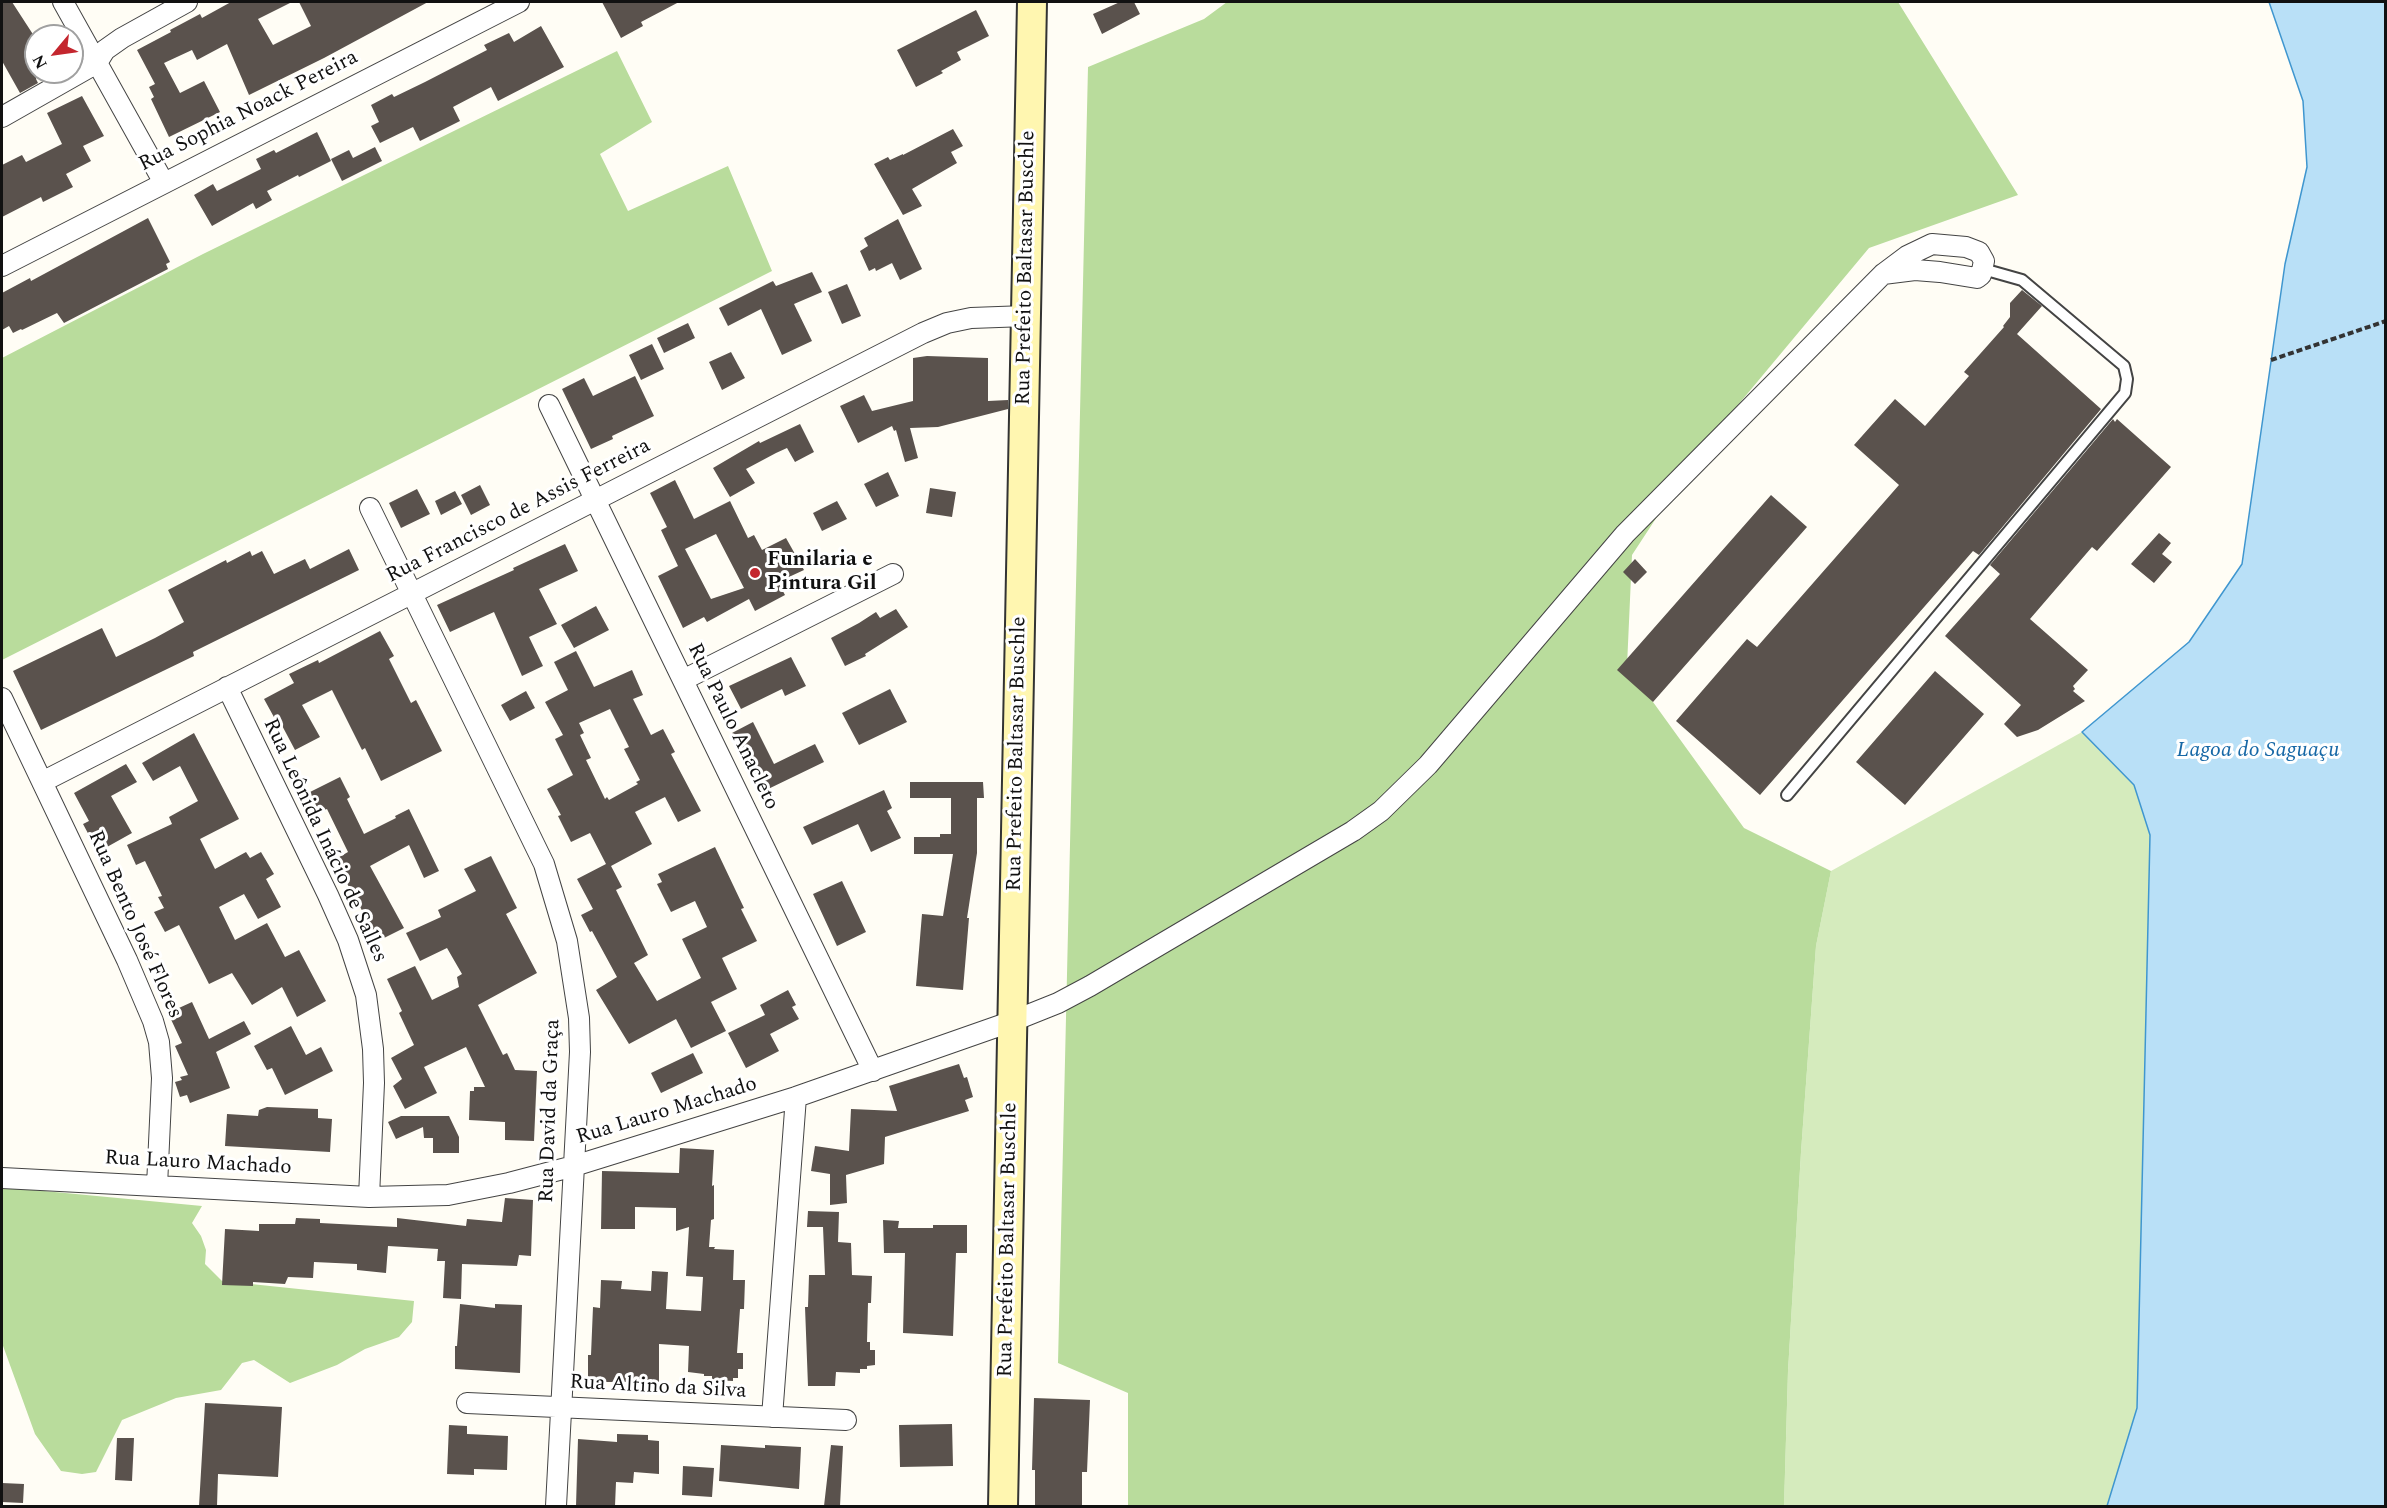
<!DOCTYPE html>
<html>
<head>
<meta charset="utf-8">
<style>
	body { margin:0 }
	#map { position:relative; width:2387px; height:1508px; overflow:hidden; background:#fffdf5; font-family:Spectral,serif }
	canvas { display:block }
	.frame { position:absolute; inset:0; border:3px solid #111; pointer-events:none }
	.north { position:absolute; left:24px; top:24px; width:60px; height:60px; box-sizing:border-box; background:#fff; border:2px solid #a0a0a0; border-radius:50%; rotate:241deg; font-size:16px; font-weight:700; line-height:24px; text-align:center; color:#111 }
	.north::after { content:''; display:block; margin:auto; width:21px; height:27px; background:#c4262e; clip-path:polygon(50% 0,100% 100%,50% 72%,0 100%) }
</style>
</head>
<body>
<div id="map">
<canvas width="2387" height="1508"></canvas>
<div class="frame"></div>
<div class="north">N</div>
</div>
<script>
const c = document.querySelector('canvas').getContext('2d');
c.lineJoin = 'round';
function fillPath(path, color) {
  c.fillStyle = color;
  c.fill(path, 'evenodd');
}
function toPath(rows) {
  const path = new Path2D();
  for (const r of rows) {
    path.moveTo(r[0], r[1]);
    for (let i = 2; i < r.length; i += 2) path.lineTo(r[i], r[i + 1]);
  }
  return path;
}
function trace(path, color, width, dash) {
  c.strokeStyle = color;
  c.lineWidth = width;
  c.lineCap = dash ? 'butt' : 'round';
  c.setLineDash(dash || []);
  c.stroke(path);
}
function drawText(font, color, halo, rows, align = 'center') {
  c.font = font + ' Spectral,serif';
  c.lineWidth = 6;
  c.setLineDash([]);
  c.textBaseline = 'middle';
  c.strokeStyle = halo;
  c.fillStyle = color;
  for (const [text, x, y, turn = 0] of rows) {
    c.save();
    c.translate(x, y);
    c.rotate((+turn || 0) * Math.PI / 180);
    c.textAlign = isNaN(turn) ? turn : align;
    if (halo) c.strokeText(text, 0, 0);
    c.fillText(text, 0, 0);
    c.restore();
  }
}
fillPath(toPath([
	[2082,732,2134,785,2150,835,2137,1408,2107,1506,1784,1506,1788,1371,1801,1152,1816,946,1831,871]
]), '#d5ebbd');
fillPath(toPath([
	[1227,2,1898,2,2018,195,1869,248,1702,448,1632,555,1627,666,1744,828,1831,871,1816,946,1801,1152,1788,1371,1784,1506,1128,1506,1128,1393,1058,1363,1088,67,1204,19],
	[617,51,652,122,600,154,628,211,728,166,772,271,2,660,2,358,203,254],
	[2,1187,202,1206,192,1223,201,1236,206,1250,205,1264,222,1281,414,1301,412,1322,399,1337,365,1349,337,1365,290,1383,254,1360,242,1363,221,1390,176,1398,122,1420,96,1472,82,1474,61,1471,35,1434,2,1343]
]), '#b9dc9c');
const water = toPath([
	[2269,2,2385,2,2385,1506,2107,1506,2137,1408,2150,835,2134,785,2082,732,2189,642,2242,564,2285,264,2307,167,2303,101,2269,2]
]);
fillPath(water, '#b9e0f7');
trace(water, '#3f96cf', 1.5);
fillPath(toPath([
	[2,2,12,2,36,39,36,79,38,83,20,93,2,61],
	[231,2,292,2,258,19,273,45,311,26,299,2,428,2,324,58,249,95,227,44,197,60,192,50,164,63,180,93,204,81,220,112,169,137,151,99,154,97,149,87,155,84,137,50,171,32,170,30,200,14,202,18],
	[602,2,679,2,641,22,643,26,621,38],
	[1120,2,1134,2,1140,14,1102,34,1093,14],
	[976,10,989,36,957,52,961,60,941,71,943,73,916,87,897,50],
	[541,26,564,67,498,101,491,87,453,107,460,121,420,141,413,127,380,143,371,126,379,122,371,105,392,94,394,97,425,82,487,50,484,45,509,33,514,42],
	[82,96,104,136,83,146,91,161,66,174,73,187,43,202,41,197,2,217,2,165,22,155,26,162,62,144,47,113],
	[953,129,963,146,951,152,957,163,912,189,922,206,903,215,874,164,888,157,890,160,903,154,903,155],
	[317,132,331,161,299,177,298,175,267,191,272,200,256,209,253,203,212,226,194,195,213,184,217,191,261,169,256,159,274,150,276,153],
	[375,147,382,161,342,181,331,159,349,150,353,158],
	[148,218,170,262,166,264,168,269,64,323,57,313,22,330,21,329,13,333,9,326,2,330,2,293,30,278,31,281],
	[898,219,922,269,900,280,892,263,876,271,875,268,869,271,860,251,868,246,864,238],
	[812,272,822,292,794,304,812,341,782,355,761,309,728,326,719,308,773,281,776,286],
	[847,284,861,316,842,324,828,292],
	[2022,290,2042,306,2017,334,2101,409,1979,555,1973,551,1760,795,1676,721,1747,639,1757,647,1899,485,1854,445,1895,399,1925,426,1969,376,1964,372,2004,327,2003,326,2010,317,2010,303],
	[688,323,695,338,664,353,657,338],
	[652,344,664,369,641,380,629,355],
	[731,352,745,378,722,390,709,362],
	[927,356,988,358,988,401,1008,400,1008,409,938,427,910,428,918,458,905,462,896,430,894,431,892,426,858,443,840,406,864,395,872,411,913,401,913,358],
	[635,376,654,416,612,436,613,439,591,449,562,389,584,378,593,396],
	[2113,419,2115,422,2117,419,2171,467,2097,551,2092,547,2030,619,2088,670,2073,686,2075,689,2073,691,2085,701,2038,730,2017,737,2004,724,2021,705,1945,636,2000,574,1990,565],
	[800,424,814,452,795,462,787,448,776,453,746,469,755,483,730,497,713,468,759,441,760,443],
	[888,472,899,496,876,507,864,484],
	[675,480,694,519,730,501,748,538,754,535,762,550,786,538,804,570,778,582,785,595,755,611,749,599,707,622,704,617,683,628,658,576,678,566,661,530,667,527,650,493],
	[716,534,744,588,711,599,685,549],
	[480,485,490,505,471,515,461,495],
	[930,488,956,492,952,517,926,513],
	[417,489,430,514,401,528,389,503],
	[455,491,462,504,441,515,435,501],
	[1771,495,1807,527,1653,702,1617,670],
	[837,501,847,519,822,531,813,513],
	[2159,533,2171,543,2162,554,2172,562,2154,583,2131,564],
	[565,544,578,571,539,589,557,624,529,637,543,666,522,676,494,612,450,632,437,605,514,570,513,568],
	[349,549,359,570,193,652,194,656,41,730,13,671,102,628,116,657,155,638,184,622,168,590,226,560,227,563,250,551,252,556,262,551,274,574,305,559,310,569],
	[1635,559,1647,572,1635,584,1623,572],
	[596,606,609,630,574,648,561,625],
	[896,609,908,627,865,654,866,656,845,666,831,638,859,623,876,612,880,618],
	[380,631,394,656,389,659,411,703,416,700,442,751,381,781,365,748,362,750,332,690,302,705,320,737,295,750,278,718,275,719,264,699,294,683,289,674,318,660,319,663],
	[576,651,594,687,632,670,643,695,633,699,651,735,663,729,675,752,671,754,701,811,678,822,665,797,635,812,652,844,611,866,622,887,616,890,648,955,634,963,657,1001,701,978,682,939,707,927,695,901,671,912,657,884,662,882,658,874,715,847,744,908,741,909,757,941,722,958,737,989,711,1002,726,1031,691,1048,676,1019,629,1044,596,990,617,977,592,931,590,932,581,915,593,909,577,879,606,864,590,833,571,842,558,816,561,815,547,789,573,775,555,739,563,735,545,702,568,690,554,662],
	[610,709,629,747,624,749,640,780,636,782,638,784,609,800,607,797,605,799,586,760,591,758,580,735,584,733,579,723],
	[791,657,806,686,785,696,782,689,741,709,729,686],
	[1935,671,1984,714,1905,805,1856,762],
	[890,689,907,722,859,745,842,713],
	[526,691,535,708,510,721,501,705],
	[753,722,774,764,815,744,824,762,764,791,732,733],
	[194,733,239,819,200,839,215,869,246,852,250,858,261,852,274,874,266,879,281,907,258,919,244,894,219,907,235,940,267,923,285,957,299,950,326,1001,297,1017,282,987,252,1005,232,973,209,984,179,925,165,932,154,912,164,908,158,897,162,896,145,861,136,865,127,845,172,824,169,817,198,801,180,766,153,781,142,763],
	[126,764,137,782,111,796,132,833,98,852,83,824,89,821,74,793],
	[340,777,350,797,347,799,364,834,396,818,395,816,409,809,439,871,424,878,409,845,370,866,404,928,372,944,358,916,364,914,334,860,348,852,327,809,319,812,310,792],
	[910,782,983,782,984,798,977,798,977,853,967,918,969,918,963,990,916,986,922,914,943,916,953,854,914,854,914,837,940,837,940,834,951,834,951,798,910,798],
	[884,790,892,808,887,811,901,838,871,852,858,824,812,845,803,827],
	[491,856,517,908,506,914,537,973,478,1005,503,1055,507,1053,515,1070,537,1071,534,1141,505,1140,505,1122,469,1120,470,1091,474,1091,474,1087,485,1087,466,1047,424,1067,437,1093,405,1109,393,1086,402,1079,391,1058,414,1045,399,1013,402,1011,387,979,415,966,432,1000,459,987,457,977,462,974,447,948,420,961,406,933,441,917,438,910,476,891,464,869],
	[842,881,866,932,837,946,813,894],
	[788,990,796,1005,792,1007,799,1019,770,1034,779,1051,746,1068,728,1033,765,1015,760,1005],
	[192,1002,209,1039,244,1021,251,1034,216,1052,230,1088,190,1103,187,1095,180,1097,175,1082,182,1080,180,1077,188,1075,175,1046,182,1043,168,1013],
	[291,1026,306,1055,321,1047,333,1071,285,1095,272,1068,267,1070,254,1046],
	[693,1053,703,1073,661,1093,651,1073],
	[959,1064,964,1078,967,1077,973,1097,965,1100,969,1111,885,1137,884,1164,846,1175,847,1203,830,1205,830,1174,811,1171,815,1146,849,1151,851,1109,897,1111,889,1086],
	[267,1107,318,1109,318,1118,332,1119,330,1152,225,1146,227,1114,258,1116,259,1110],
	[401,1116,449,1116,459,1137,459,1153,433,1153,433,1138,424,1138,423,1127,396,1139,388,1122],
	[680,1148,714,1150,712,1186,714,1185,714,1219,711,1220,709,1247,715,1247,714,1249,734,1250,733,1280,745,1280,744,1309,740,1309,737,1353,743,1353,743,1369,738,1369,738,1378,733,1378,733,1381,712,1380,712,1376,704,1376,704,1374,688,1372,689,1346,659,1344,659,1382,588,1382,588,1355,591,1355,593,1307,600,1308,601,1280,622,1281,621,1289,651,1291,652,1271,668,1272,666,1309,701,1311,703,1277,686,1276,689,1227,676,1231,676,1208,635,1207,635,1229,601,1229,602,1171,679,1173],
	[505,1198,533,1200,531,1256,519,1255,517,1266,462,1264,461,1299,443,1298,445,1261,437,1261,438,1249,388,1246,386,1273,357,1270,357,1264,314,1262,313,1278,288,1277,285,1284,253,1282,253,1286,222,1285,225,1229,259,1231,259,1224,295,1224,296,1218,320,1219,320,1223,397,1227,397,1218,466,1226,467,1219,502,1222],
	[808,1211,839,1212,838,1242,851,1243,852,1275,872,1276,871,1303,868,1303,867,1342,870,1342,870,1350,875,1350,875,1365,867,1366,867,1369,860,1369,860,1373,836,1372,835,1386,808,1386,805,1307,808,1307,809,1275,825,1275,823,1227,807,1227],
	[883,1220,899,1221,898,1228,933,1228,933,1225,967,1225,967,1253,956,1253,953,1336,903,1333,905,1253,884,1253],
	[460,1304,495,1308,495,1304,522,1305,520,1373,455,1369,455,1346,457,1346],
	[1034,1398,1090,1400,1087,1472,1082,1472,1082,1506,1035,1506,1035,1470,1032,1470],
	[205,1403,282,1407,278,1477,218,1474,217,1506,199,1506],
	[952,1424,953,1466,900,1467,899,1425],
	[449,1425,467,1426,467,1434,508,1436,507,1470,474,1469,474,1475,447,1474],
	[617,1434,648,1435,648,1440,659,1441,659,1474,634,1472,633,1483,616,1482,615,1506,576,1506,578,1439,617,1442],
	[117,1438,134,1438,132,1481,115,1480],
	[721,1445,765,1448,765,1445,801,1447,799,1489,719,1481],
	[831,1445,843,1446,840,1506,824,1506],
	[683,1466,714,1468,712,1497,682,1495],
	[2,1483,24,1484,23,1503,2,1502]
]), '#5a524d');
const service = toPath([
	[1787,795,2125,393,2127,379,2124,366,2022,280,1983,269]
]);
const minor = toPath([
	[63,2,164,183],
	[2,117,97,63,105,50,122,38,187,2],
	[2,266,519,2],
	[549,405,873,1071],
	[370,508,544,864,567,941,579,1018,580,1052,556,1506],
	[683,680,893,574],
	[227,687,328,895,348,940,366,995,373,1049,374,1083,369,1197],
	[2,698,127,960,153,1021,159,1042,162,1078,157,1186],
	[42,782,923,333,947,323,971,318,1026,316],
	[2,1178,369,1197,448,1195,509,1183,574,1166,796,1097,1013,1021,1058,1003,1090,986,1353,831,1381,811,1428,765,1625,534,1883,274,1907,256,1932,244,1966,247,1979,252,1984,261,1981,275,1977,278,1940,272,1915,270,1883,274],
	[467,1403,846,1420],
	[772,1417,796,1097]
]);
const secondary = toPath([
	[1003,1506,1032,2]
]);
trace(service, '#444', 14);
trace(minor, '#444', 22);
trace(secondary, '#333', 32);
trace(toPath([
	[2271,360,2386,321]
]), '#333', 4, [6, 3]);
trace(service, '#fff', 10);
trace(minor, '#fff', 20);
trace(secondary, '#fff6b0', 28);
for (const [x, y, r, color] of [
	[755,573,6,"#c4262e"]
]) {
  const dot = new Path2D();
  dot.arc(x, y, r, 0, 2 * Math.PI);
  c.fillStyle = color;
  c.fill(dot);
  trace(dot, '#fff', 2);
}
drawText('21px', '#111', '#fff', [
	["Rua Sophia Noack Pereira",249,112,-27],
	["Rua Prefeito Baltasar Buschle",1027,268,-89],
	["Rua Francisco de Assis Ferreira",519,512,-27],
	["Rua Paulo Anacleto",732,727,64],
	["Rua Prefeito Baltasar Buschle",1018,754,-89],
	["Rua Leônida Inácio de Salles",324,841,65],
	["Rua Bento José Flores",134,925,66],
	["Rua David da Graça",551,1111,-88],
	["Rua Lauro Machado",667,1112,-17],
	["Rua Lauro Machado",198,1164,3],
	["Rua Prefeito Baltasar Buschle",1009,1240,-89],
	["Rua Altino da Silva",658,1388,3]
]);
drawText('bold 21px', '#111', '#fff', [
	["Funilaria e",767,561],
	["Pintura Gil",767,585]
], 'left');
drawText('italic 22px', '#1768a6', '#fff', [
	["Lagoa do Saguaçu",2258,752]
]);
</script>
</body>
</html>
